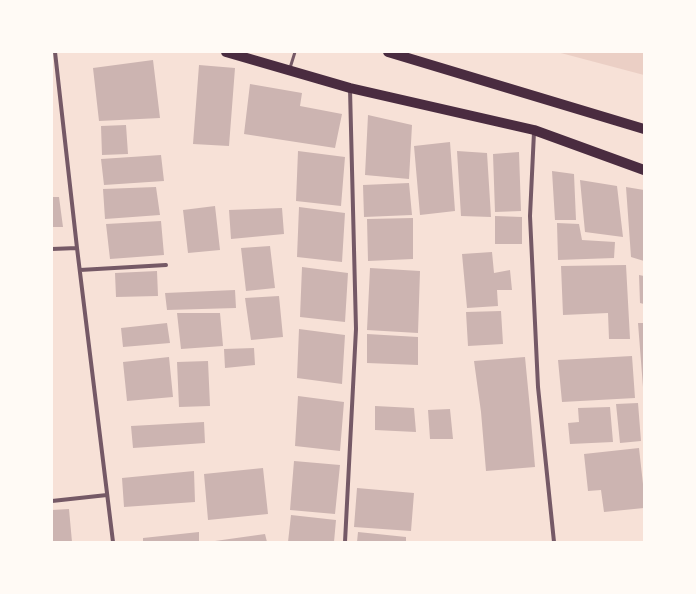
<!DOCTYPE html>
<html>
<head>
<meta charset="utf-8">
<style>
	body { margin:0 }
	#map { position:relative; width:696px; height:594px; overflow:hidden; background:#f7e1d7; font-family:Overpass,sans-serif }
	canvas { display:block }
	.frame { position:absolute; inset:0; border:53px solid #fffaf5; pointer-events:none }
</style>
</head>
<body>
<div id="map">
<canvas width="696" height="594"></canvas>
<div class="frame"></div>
</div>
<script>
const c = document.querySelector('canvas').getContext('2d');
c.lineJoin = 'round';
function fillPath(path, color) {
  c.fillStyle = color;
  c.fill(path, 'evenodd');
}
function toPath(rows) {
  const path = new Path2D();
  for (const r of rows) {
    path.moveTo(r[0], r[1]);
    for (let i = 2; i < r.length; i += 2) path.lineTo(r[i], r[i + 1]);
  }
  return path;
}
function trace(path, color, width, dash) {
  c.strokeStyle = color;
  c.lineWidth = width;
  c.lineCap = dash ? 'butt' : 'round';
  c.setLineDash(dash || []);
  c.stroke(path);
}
fillPath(toPath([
	[557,52,644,52,644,75]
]), '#ebcfc5');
fillPath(toPath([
	[153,60,160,118,99,121,93,68],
	[199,65,235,68,229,146,193,144],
	[250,84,302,93,300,106,342,114,335,148,244,134],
	[368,115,412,125,409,179,365,175],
	[126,125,128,154,102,155,101,126],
	[450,142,455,211,420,215,414,146],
	[298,151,345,157,341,206,296,201],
	[457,151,487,153,491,217,461,216],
	[519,152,521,211,495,212,493,154],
	[161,155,164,181,104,185,101,159],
	[552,171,574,174,576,220,555,220],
	[580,180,617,186,623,237,585,232],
	[409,183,412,215,364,217,363,185],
	[156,187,160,215,105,219,103,189],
	[626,187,644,190,644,261,631,257],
	[52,197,59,197,63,227,52,227],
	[215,206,220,250,188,253,183,210],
	[299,207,345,213,342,262,297,257],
	[282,208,284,234,231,239,229,210],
	[495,216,522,217,522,244,495,244],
	[413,218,413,259,368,261,367,219],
	[161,221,164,255,110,259,106,224],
	[557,223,579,224,582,240,615,242,614,258,558,260],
	[270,246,275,288,246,291,241,248],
	[492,252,494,273,510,270,512,290,497,290,498,306,467,308,462,254],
	[626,265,630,339,609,339,608,313,563,315,561,266],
	[302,267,348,273,345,322,300,317],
	[370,268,420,271,418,333,367,330],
	[157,271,158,296,116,297,115,273],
	[639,275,644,276,644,304,640,303],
	[235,290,236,308,167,310,165,293],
	[279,296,283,337,251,340,245,298],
	[501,311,503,344,468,346,466,312],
	[177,313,220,313,223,346,181,349],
	[167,323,170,343,123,347,121,328],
	[638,323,644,323,644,387,643,387],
	[299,329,345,335,342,384,297,378],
	[367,334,418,337,418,365,367,363],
	[254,348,255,365,225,368,224,349],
	[632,356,635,398,562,402,558,360],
	[169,357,173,397,127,401,123,362],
	[525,357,530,409,535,467,486,471,481,412,474,361],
	[208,361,210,406,179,407,177,362],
	[298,396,344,402,340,451,295,446],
	[638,403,641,441,620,443,616,404],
	[375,406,414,408,416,432,375,430],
	[610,407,613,442,570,444,568,423,579,422,578,408],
	[450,409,453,439,430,439,428,410],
	[204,422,205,443,133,448,131,426],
	[639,448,644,493,644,508,604,512,601,490,588,491,584,454],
	[294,461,340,465,335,514,290,510],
	[263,468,268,514,208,520,204,474],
	[194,471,195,502,124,507,122,478],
	[357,488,414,493,411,531,354,527],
	[69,509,72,542,52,542,52,510],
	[291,515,336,520,334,542,288,542],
	[199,532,199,542,143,542,143,538],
	[358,532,406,537,406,542,357,542],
	[265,534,267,542,215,542,215,541]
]), '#ccb4b1');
trace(toPath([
	[290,68,295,52]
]), '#755966', 3);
trace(toPath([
	[55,52,77,248,113,542],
	[534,132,530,216,538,387,554,542],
	[52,249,77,248],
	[80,270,166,265],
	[52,501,107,495],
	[345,542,356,329,350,89]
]), '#755966', 4);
trace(toPath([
	[226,52,350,88,534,130,644,170],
	[388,52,644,129]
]), '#4a2c40', 10);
</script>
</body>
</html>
